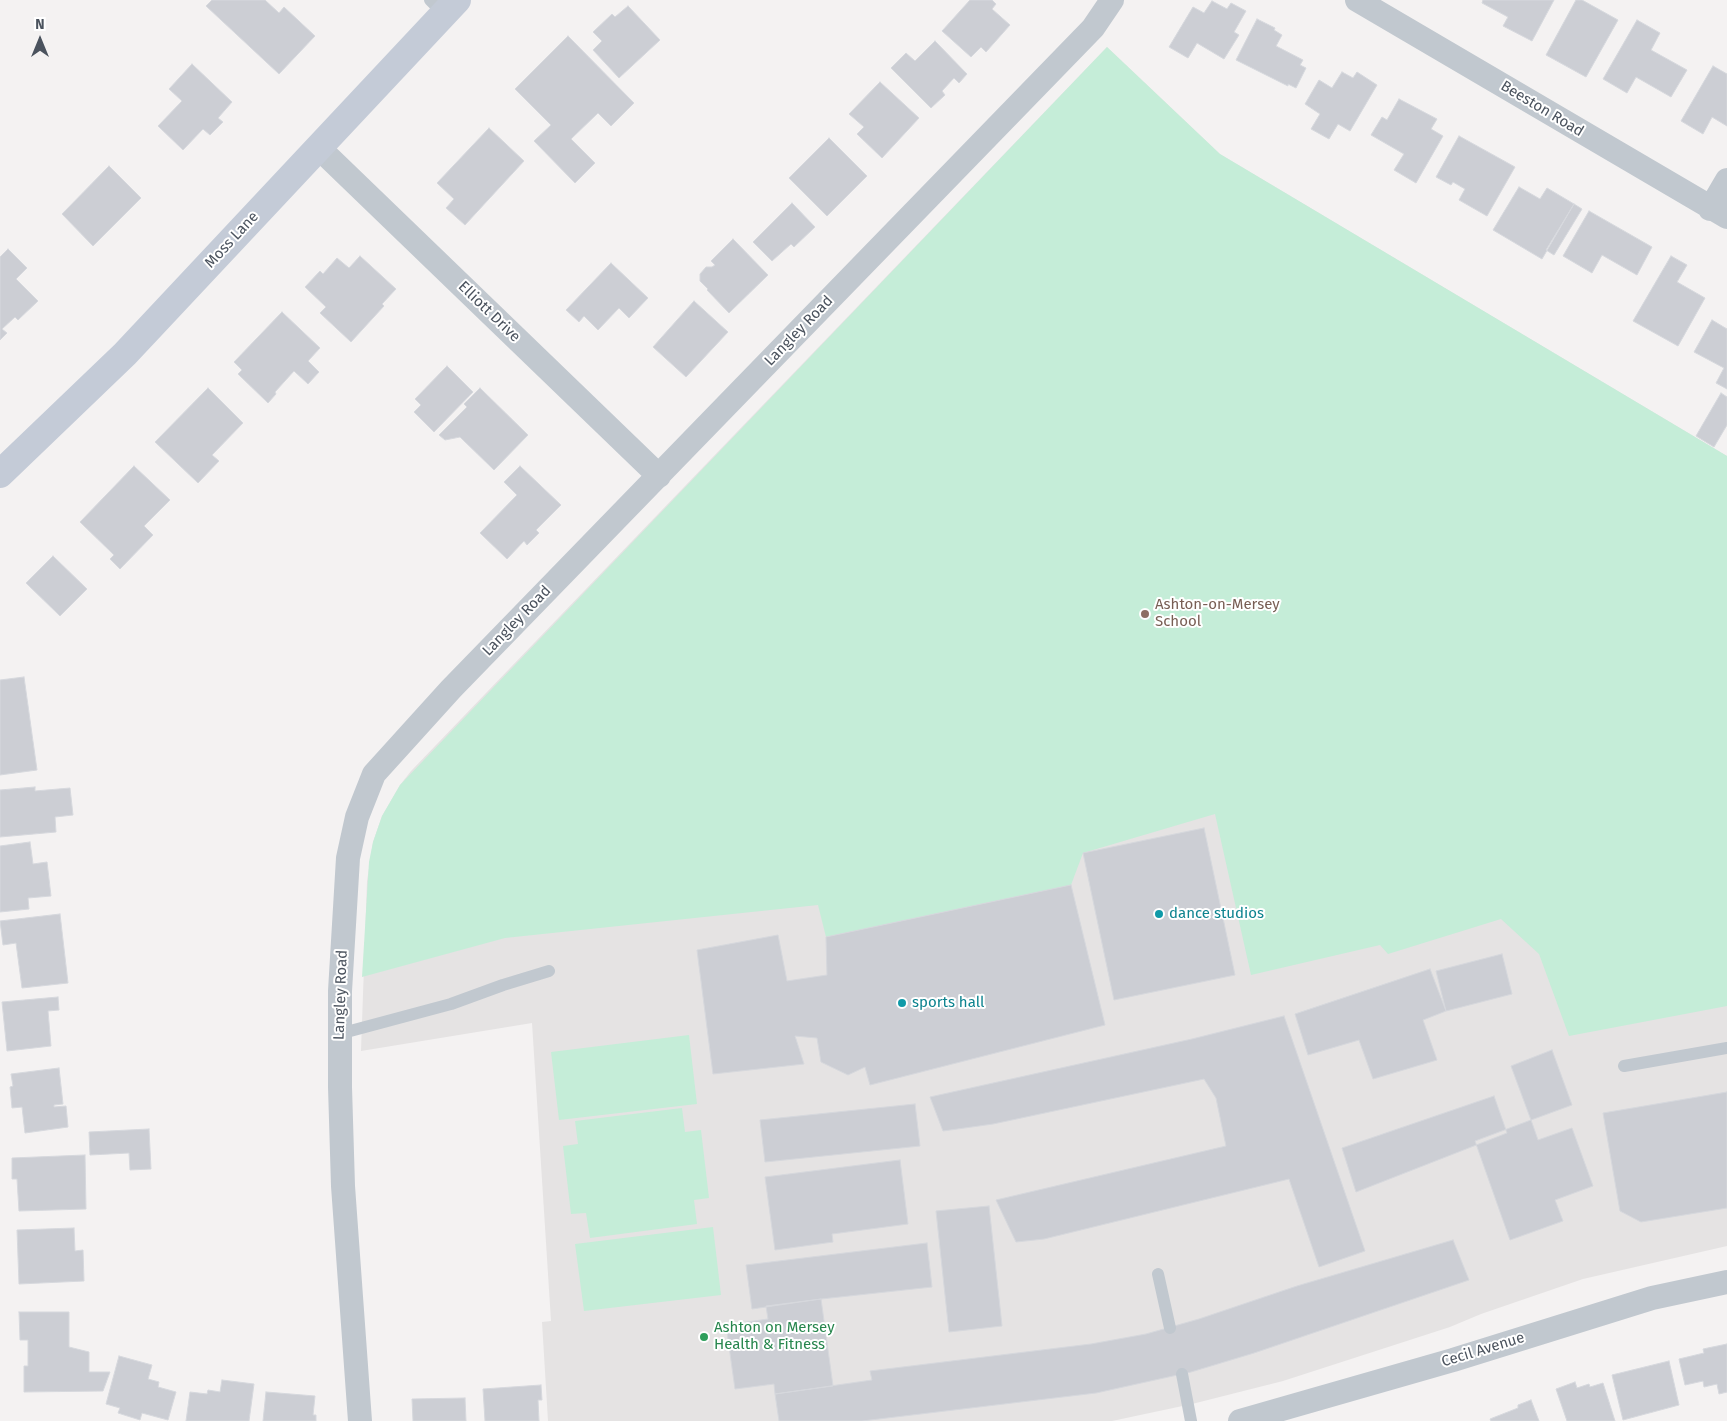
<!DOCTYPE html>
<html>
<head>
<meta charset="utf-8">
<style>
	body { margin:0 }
	#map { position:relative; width:1727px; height:1421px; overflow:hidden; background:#f4f2f2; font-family:"Fira Sans",sans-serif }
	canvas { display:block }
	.north { position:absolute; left:15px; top:15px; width:50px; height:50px; -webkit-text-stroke:4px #fff; paint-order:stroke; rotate:0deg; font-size:14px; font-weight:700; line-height:20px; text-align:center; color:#4b535e }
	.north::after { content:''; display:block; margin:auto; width:18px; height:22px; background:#4b535e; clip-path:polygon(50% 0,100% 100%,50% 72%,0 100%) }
</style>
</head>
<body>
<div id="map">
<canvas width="1727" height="1421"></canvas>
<div class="north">N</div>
</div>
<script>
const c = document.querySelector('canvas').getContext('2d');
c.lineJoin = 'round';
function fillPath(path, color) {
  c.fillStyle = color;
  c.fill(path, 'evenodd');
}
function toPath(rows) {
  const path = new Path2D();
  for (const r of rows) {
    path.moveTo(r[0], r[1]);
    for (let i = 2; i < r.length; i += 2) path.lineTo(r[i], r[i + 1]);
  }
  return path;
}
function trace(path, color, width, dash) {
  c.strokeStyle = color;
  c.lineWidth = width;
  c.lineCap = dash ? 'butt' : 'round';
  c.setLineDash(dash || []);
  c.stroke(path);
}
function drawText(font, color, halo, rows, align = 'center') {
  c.font = font + ' "Fira Sans",sans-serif';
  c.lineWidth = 4;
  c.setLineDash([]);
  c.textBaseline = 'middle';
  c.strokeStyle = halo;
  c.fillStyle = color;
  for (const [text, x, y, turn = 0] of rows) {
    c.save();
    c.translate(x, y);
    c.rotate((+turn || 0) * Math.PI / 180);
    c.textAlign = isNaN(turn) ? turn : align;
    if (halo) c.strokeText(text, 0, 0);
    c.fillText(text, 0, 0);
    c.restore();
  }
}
fillPath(toPath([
	[1107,47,1220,154,1727,456,1727,1246,1583,1279,1481,1314,1450,1327,1283,1381,1192,1404,1112,1421,548,1421,542,1322,551,1321,532,1023,361,1051,367,881,373,842,382,816,400,785,411,771]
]), '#e5e3e3');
fillPath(toPath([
	[1107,47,1220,154,1727,456,1727,1006,1569,1036,1539,954,1501,919,1388,954,1380,945,1251,975,1215,814,1083,853,1071,885,826,937,818,905,505,938,362,977,369,862,373,842,382,816,400,785],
	[689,1035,697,1104,559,1120,551,1052],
	[682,1108,685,1132,701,1130,709,1198,694,1200,697,1224,590,1238,586,1213,571,1214,563,1146,578,1144,575,1121],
	[713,1227,721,1295,584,1311,575,1244]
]), '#c5edd8');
const building = toPath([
	[212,0,265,0,279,13,284,7,315,36,279,74,206,6,212,0],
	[970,0,992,0,996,4,992,9,1010,25,986,52,981,47,971,57,942,31,970,0],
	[1483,0,1554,0,1532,41,1503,26,1508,17,1482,3,1483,0],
	[1576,0,1582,0,1618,20,1586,77,1546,55,1576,0],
	[1212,1,1227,9,1231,3,1246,11,1234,32,1239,35,1224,59,1197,43,1188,58,1169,47,1193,7,1204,13,1212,1],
	[628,6,660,40,619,78,593,50,602,41,593,32,612,14,615,17,628,6],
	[1257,19,1275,28,1274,30,1282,35,1276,46,1303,60,1300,65,1306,68,1296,88,1288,84,1288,86,1236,60,1257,19],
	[1637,20,1660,33,1651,50,1687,70,1671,97,1636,77,1627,93,1603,79,1637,20],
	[568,36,634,103,611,126,598,113,571,139,595,163,575,183,534,141,551,125,515,89,568,36],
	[935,41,967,74,959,83,954,78,942,91,945,95,931,108,891,68,906,53,915,61,935,41],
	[192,64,232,102,218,118,223,122,210,135,203,129,183,150,158,126,182,101,169,89,192,64],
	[1713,66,1727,74,1727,126,1712,117,1703,134,1681,121,1713,66],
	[1342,72,1353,78,1357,72,1377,85,1350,131,1338,124,1329,139,1311,129,1320,114,1305,104,1319,80,1332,88,1342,72],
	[880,82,919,118,882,158,857,134,864,127,849,114,880,82],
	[1399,99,1437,119,1431,129,1443,136,1416,183,1394,170,1404,154,1371,135,1382,117,1387,120,1399,99],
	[489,128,524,161,465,225,446,208,454,199,437,183,489,128],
	[1459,136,1515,167,1487,216,1459,200,1465,189,1453,182,1451,185,1436,177,1459,136],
	[829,138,867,176,827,216,789,178,829,138],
	[109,166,141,198,93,246,62,214,109,166],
	[1519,187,1540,199,1547,188,1574,204,1542,259,1493,230,1519,187],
	[792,203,815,227,794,247,791,244,772,261,753,242,792,203],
	[1574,204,1582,209,1554,255,1546,250,1574,204],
	[1589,211,1652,247,1637,275,1602,255,1592,273,1563,256,1589,211],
	[733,239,768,275,729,313,707,290,708,289,700,281,700,274,706,267,712,267,715,265,711,261,733,239],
	[8,249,27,268,16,279,38,301,18,320,15,317,2,329,7,333,0,340,0,257,8,249],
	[360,256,396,289,382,304,384,306,351,342,320,313,326,307,305,287,320,271,323,274,337,258,349,268,360,256],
	[1671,256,1687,265,1677,282,1705,298,1678,346,1633,321,1671,256],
	[611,263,648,298,629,318,619,308,598,330,584,316,579,322,566,310,611,263],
	[694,301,728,332,686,377,653,347,694,301],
	[282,312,320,348,308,361,319,372,308,384,294,371,275,392,276,394,268,403,238,374,242,370,234,362,282,312],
	[1712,320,1727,329,1727,389,1716,383,1724,368,1694,352,1712,320],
	[447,366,473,392,434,432,414,412,421,405,415,399,447,366],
	[208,388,243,423,212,455,219,461,198,483,155,442,208,388],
	[480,388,528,435,494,470,460,437,445,440,439,435,467,407,464,404,480,388],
	[1721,393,1727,397,1727,425,1714,447,1696,436,1721,393],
	[134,466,170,500,144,526,153,535,120,569,110,559,114,555,80,522,134,466],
	[520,466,561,505,536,530,539,533,527,545,524,541,507,559,480,533,517,495,504,482,520,466],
	[53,556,87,589,60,616,26,583,53,556],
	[24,677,37,770,0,775,0,680,24,677],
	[35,787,35,791,70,788,73,815,55,817,56,832,0,837,0,790,35,787],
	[1204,828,1235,975,1114,1000,1083,853,1204,828],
	[30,842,33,864,47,862,51,896,28,898,29,909,0,912,0,846,30,842],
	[1071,885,1105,1025,870,1085,865,1067,848,1075,821,1062,817,1038,795,1036,804,1064,713,1074,697,950,778,935,787,981,827,975,826,937,1071,885],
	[60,914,68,983,22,988,16,943,3,945,0,921,60,914],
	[1502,954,1512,994,1446,1011,1436,971,1502,954],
	[1430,969,1446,1011,1423,1020,1437,1060,1373,1079,1359,1040,1308,1055,1295,1014,1430,969],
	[58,997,59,1010,48,1011,51,1046,7,1051,2,1002,58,997],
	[1284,1016,1365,1251,1319,1267,1289,1179,1044,1239,1016,1242,996,1200,1226,1146,1216,1098,1204,1079,993,1124,943,1131,930,1097,1192,1039,1284,1016],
	[1552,1050,1572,1105,1531,1120,1511,1066,1552,1050],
	[59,1068,63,1104,54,1105,54,1107,66,1106,68,1127,25,1133,22,1107,12,1108,10,1087,13,1086,11,1074,59,1068],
	[1727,1092,1727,1208,1641,1222,1620,1211,1603,1113,1727,1092],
	[1494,1096,1507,1133,1356,1192,1342,1148,1494,1096],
	[915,1104,920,1146,765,1162,760,1120,915,1104],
	[1531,1120,1538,1140,1572,1128,1593,1186,1555,1200,1563,1221,1510,1240,1475,1141,1531,1120],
	[149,1129,151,1169,130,1170,129,1153,90,1155,89,1132,149,1129],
	[85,1155,86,1209,19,1211,17,1179,12,1179,12,1158,85,1155],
	[900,1160,908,1224,832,1234,833,1242,775,1250,765,1177,900,1160],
	[989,1206,1002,1326,949,1332,936,1211,989,1206],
	[74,1228,75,1251,83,1250,84,1281,19,1284,17,1230,74,1228],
	[1453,1240,1469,1280,1254,1353,1191,1372,1096,1393,862,1421,779,1421,775,1394,872,1380,870,1371,1091,1344,1146,1334,1199,1319,1297,1286,1453,1240],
	[927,1243,932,1287,821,1299,752,1309,746,1265,927,1243],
	[821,1299,833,1386,775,1394,774,1384,735,1389,726,1325,768,1319,766,1306,821,1299],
	[19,1312,69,1312,69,1347,89,1352,89,1372,110,1372,103,1391,24,1392,24,1366,28,1366,28,1340,20,1340,19,1312],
	[1727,1344,1727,1392,1719,1394,1717,1384,1704,1387,1703,1381,1685,1385,1679,1359,1704,1353,1703,1349,1727,1344],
	[119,1356,152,1365,148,1379,159,1382,158,1387,176,1392,168,1420,142,1413,140,1420,118,1413,120,1408,106,1404,119,1356],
	[1669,1361,1679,1405,1623,1420,1612,1375,1669,1361],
	[222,1380,254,1384,249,1421,186,1421,190,1392,207,1394,208,1390,220,1392,222,1380],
	[1575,1382,1577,1388,1589,1384,1590,1387,1603,1383,1615,1421,1567,1421,1556,1389,1575,1382],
	[541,1385,542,1400,538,1400,539,1421,485,1421,483,1389,541,1385],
	[266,1392,315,1396,313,1415,316,1415,316,1421,263,1421,266,1392],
	[465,1398,466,1421,413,1421,412,1399,465,1398],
	[1531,1400,1539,1421,1491,1421,1490,1419,1518,1408,1518,1405,1531,1400]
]);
fillPath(building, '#ccced4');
trace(building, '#d6d8dd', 1);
trace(toPath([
	[430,0,444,14],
	[339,1034,451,1004,503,985,549,971],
	[1624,1066,1727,1048],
	[1158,1274,1170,1328],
	[1182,1374,1191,1421]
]), '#c1c8cf', 12);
trace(toPath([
	[1357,0,1727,217],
	[319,148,659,476],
	[1710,209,1727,180],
	[360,1421,343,1186,340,1087,340,991,348,858,357,817,374,774,451,689,1093,28,1112,0],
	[1240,1421,1453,1360,1652,1298,1727,1282]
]), '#c1c8cf', 24);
trace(toPath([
	[0,474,125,354,457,0]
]), '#c4cbd7', 28);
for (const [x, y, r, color] of [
	[1145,614,5,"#8d6e63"],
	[1159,914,5,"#0f9aa8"],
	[902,1003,5,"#0f9aa8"],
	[704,1337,5,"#2e9e5b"]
]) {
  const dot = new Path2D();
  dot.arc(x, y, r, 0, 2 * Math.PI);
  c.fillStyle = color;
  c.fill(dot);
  trace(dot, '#fff', 2);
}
drawText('15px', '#4b535e', '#fff', [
	["Beeston Road",1542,109,31],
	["Moss Lane",232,240,-47],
	["Elliott Drive",489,312,44],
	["Langley Road",799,331,-46],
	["Langley Road",517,621,-46],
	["Langley Road",341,995,-88],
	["Cecil Avenue",1483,1350,-17]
]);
drawText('15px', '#785e54', '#fff', [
	["Ashton-on-Mersey",1155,605],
	["School",1155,622]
], 'left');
drawText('15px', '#0d838f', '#fff', [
	["dance studios",1169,914],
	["sports hall",912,1003]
], 'left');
drawText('15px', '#27864d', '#fff', [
	["Ashton on Mersey",714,1328],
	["Health & Fitness",714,1345]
], 'left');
</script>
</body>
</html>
